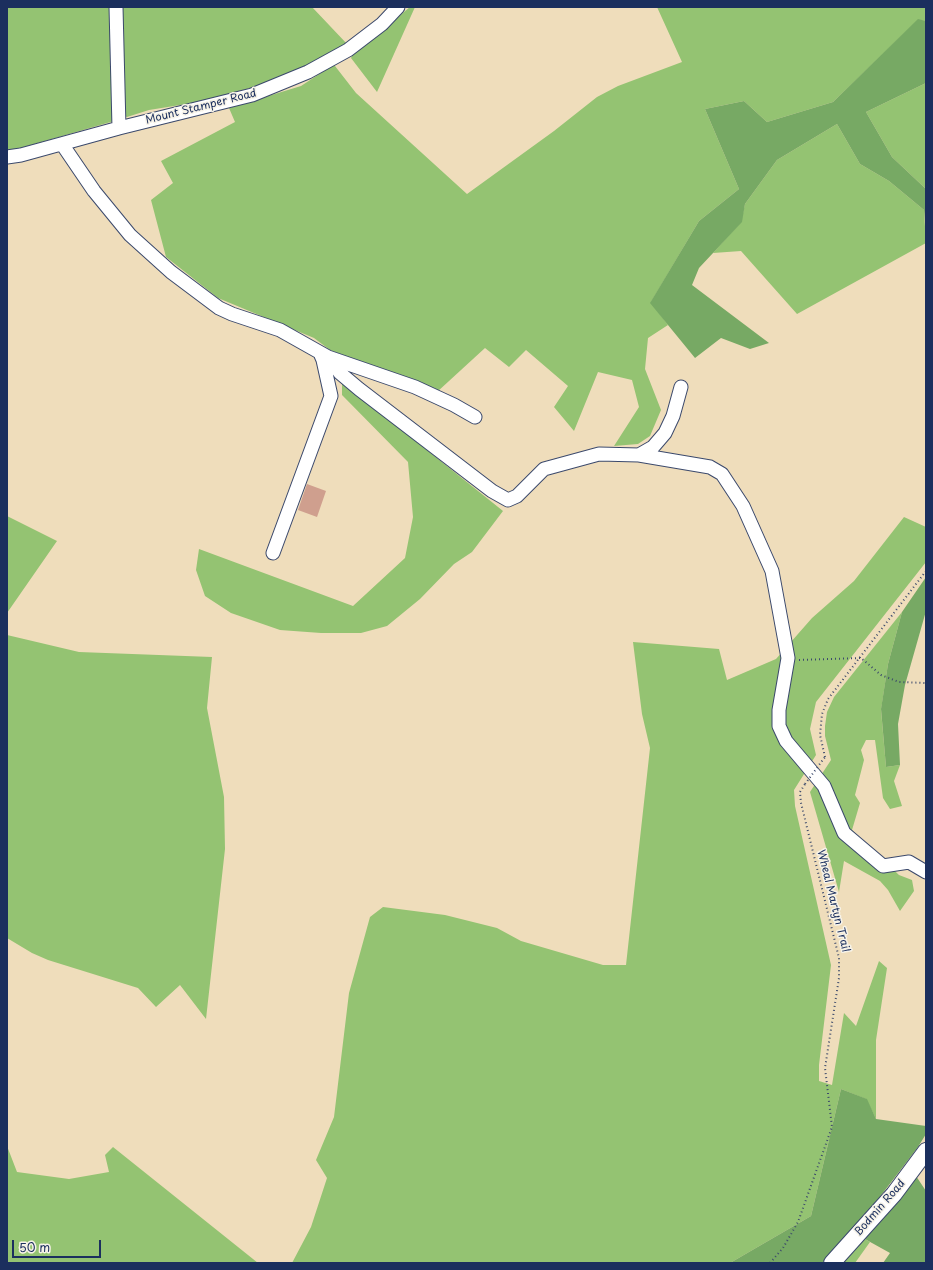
<!DOCTYPE html>
<html>
<head>
<meta charset="utf-8">
<style>
	body { margin:0 }
	#map { position:relative; width:933px; height:1270px; overflow:hidden; background:#efddbb; font-family:"Playpen Sans",sans-serif }
	canvas { display:block }
	.frame { position:absolute; inset:0; border:8px solid #1b2f5e; pointer-events:none }
	.scale { position:absolute; left:12px; top:1240px; width:89px; height:18px; box-sizing:border-box; border:2px solid #1b2f5e; border-top:0; padding-left:5px; font-size:12px; line-height:14px; white-space:nowrap; color:#1b2f5e; -webkit-text-stroke:3px #f7f3e8; paint-order:stroke }
</style>
</head>
<body>
<div id="map">
<canvas width="933" height="1270"></canvas>
<div class="frame"></div>
<div class="scale">50 m</div>
</div>
<script>
const c = document.querySelector('canvas').getContext('2d');
c.lineJoin = 'round';
function fillPath(path, color) {
  c.fillStyle = color;
  c.fill(path, 'evenodd');
}
function toPath(rows) {
  const path = new Path2D();
  for (const r of rows) {
    path.moveTo(r[0], r[1]);
    for (let i = 2; i < r.length; i += 2) path.lineTo(r[i], r[i + 1]);
  }
  return path;
}
function trace(path, color, width, dash) {
  c.strokeStyle = color;
  c.lineWidth = width;
  c.lineCap = dash ? 'butt' : 'round';
  c.setLineDash(dash || []);
  c.stroke(path);
}
function drawText(font, color, halo, rows, align = 'center') {
  c.font = font + ' "Playpen Sans",sans-serif';
  c.lineWidth = 3;
  c.setLineDash([]);
  c.textBaseline = 'middle';
  c.strokeStyle = halo;
  c.fillStyle = color;
  for (const [text, x, y, turn = 0] of rows) {
    c.save();
    c.translate(x, y);
    c.rotate((+turn || 0) * Math.PI / 180);
    c.textAlign = isNaN(turn) ? turn : align;
    if (halo) c.strokeText(text, 0, 0);
    c.fillText(text, 0, 0);
    c.restore();
  }
}
fillPath(toPath([
	[7,7,113,7,114,121,7,152],
	[122,7,312,7,348,45,304,69,265,84,199,102,149,110,127,117,124,116],
	[410,7,415,7,377,92,351,58,353,54],
	[657,7,926,7,926,21,918,20,833,102,767,122,744,101,705,109,739,189,699,221,651,302,668,325,648,338,645,369,661,410,650,436,638,444,614,446,639,407,632,380,598,372,574,431,554,407,568,386,526,350,509,367,485,348,437,392,330,350,314,338,218,298,166,257,151,200,173,183,161,161,235,122,229,108,301,86,333,65,335,66,356,93,467,194,554,131,597,97,618,86,682,62],
	[926,83,926,189,892,157,866,112],
	[837,124,860,164,889,181,924,210,926,243,797,314,741,251,713,253,741,222,745,204,777,160],
	[342,382,503,511,472,552,454,564,420,599,387,626,361,633,321,633,280,630,231,613,205,596,196,570,199,549,353,606,405,558,413,517,408,462,342,395],
	[7,516,57,541,7,613],
	[904,517,926,527,926,562,816,702,810,729,816,755,794,790,795,806,831,965,819,1065,819,1081,832,1085,844,1013,856,1026,879,961,887,968,876,1040,876,1119,866,1099,841,1089,811,1216,730,1263,292,1263,311,1227,327,1178,316,1160,334,1117,349,993,370,917,383,907,445,915,497,928,521,941,603,965,626,965,650,748,642,714,633,642,719,649,727,680,776,659,812,618,854,581],
	[902,612,888,664,881,710,886,767,900,765,894,781,902,806,890,809,883,798,875,740,866,740,861,750,864,760,855,795,860,803,852,830,899,875,912,880,914,891,900,911,888,890,880,881,844,861,839,892,810,792,831,760,825,736,825,726,827,712,834,697],
	[7,635,79,652,212,657,207,708,224,797,225,849,206,1019,180,985,156,1007,138,988,48,960,32,953,7,938],
	[7,1146,17,1172,69,1179,109,1172,105,1155,113,1147,258,1263,7,1263],
	[863,1238,870,1242,855,1263,841,1263]
]), '#94c372');
fillPath(toPath([
	[918,19,926,21,926,83,866,112,892,157,926,189,926,234,924,210,889,181,860,164,837,124,777,160,745,204,742,222,699,268,692,285,769,343,750,349,721,338,695,358,650,303,699,221,739,189,705,109,744,101,767,122,833,102],
	[926,577,926,611,905,685,898,724,900,765,886,767,881,709,888,664,902,612],
	[841,1089,867,1099,876,1119,926,1126,926,1134,918,1147,879,1198,822,1263,730,1263,811,1216],
	[914,1173,926,1191,926,1263,883,1263,890,1253,863,1238]
]), '#77a964');
fillPath(toPath([
	[307,484,326,491,317,517,298,510]
]), '#cf9f8e');
const minor = toPath([
	[116,7,119,128],
	[62,144,94,191,130,235,171,272,219,308,232,314,280,330,328,357,415,387,454,405,475,417],
	[7,157,21,155,119,128,252,95,308,72,348,50,382,24,398,7],
	[328,357,340,373,359,389,492,491,508,500,517,496,544,469,599,454,639,455,710,467,722,474,743,506,772,571,788,658,779,710,779,726,786,741,824,786,844,833,883,866,909,862,926,872],
	[639,455,653,447,665,433,673,416,681,387],
	[273,553,331,396,323,360,320,353]
]);
const major = toPath([
	[832,1263,894,1194,926,1151]
]);
trace(minor, '#3b496c', 15);
trace(major, '#3b496c', 18);
trace(toPath([
	[799,660,861,658,881,675,899,682,926,683],
	[825,757,820,735,822,714,828,699,926,571],
	[770,1263,783,1248,798,1222,832,1127,825,1068,839,978,839,958,801,803,800,792,805,784]
]), '#3b496c', 2, [1, 3]);
trace(minor, '#fff', 13);
trace(major, '#fff', 16);
trace(toPath([
	[805,784,825,757]
]), '#3b496c', 2, [1, 3]);
drawText('11px', '#1b2f5e', '#f7f3e8', [
	["Mount Stamper Road",201,107,-14],
	["Wheal Martyn Trail",833,901,76],
	["Bodmin Road",880,1208,-49]
]);
</script>
</body>
</html>
